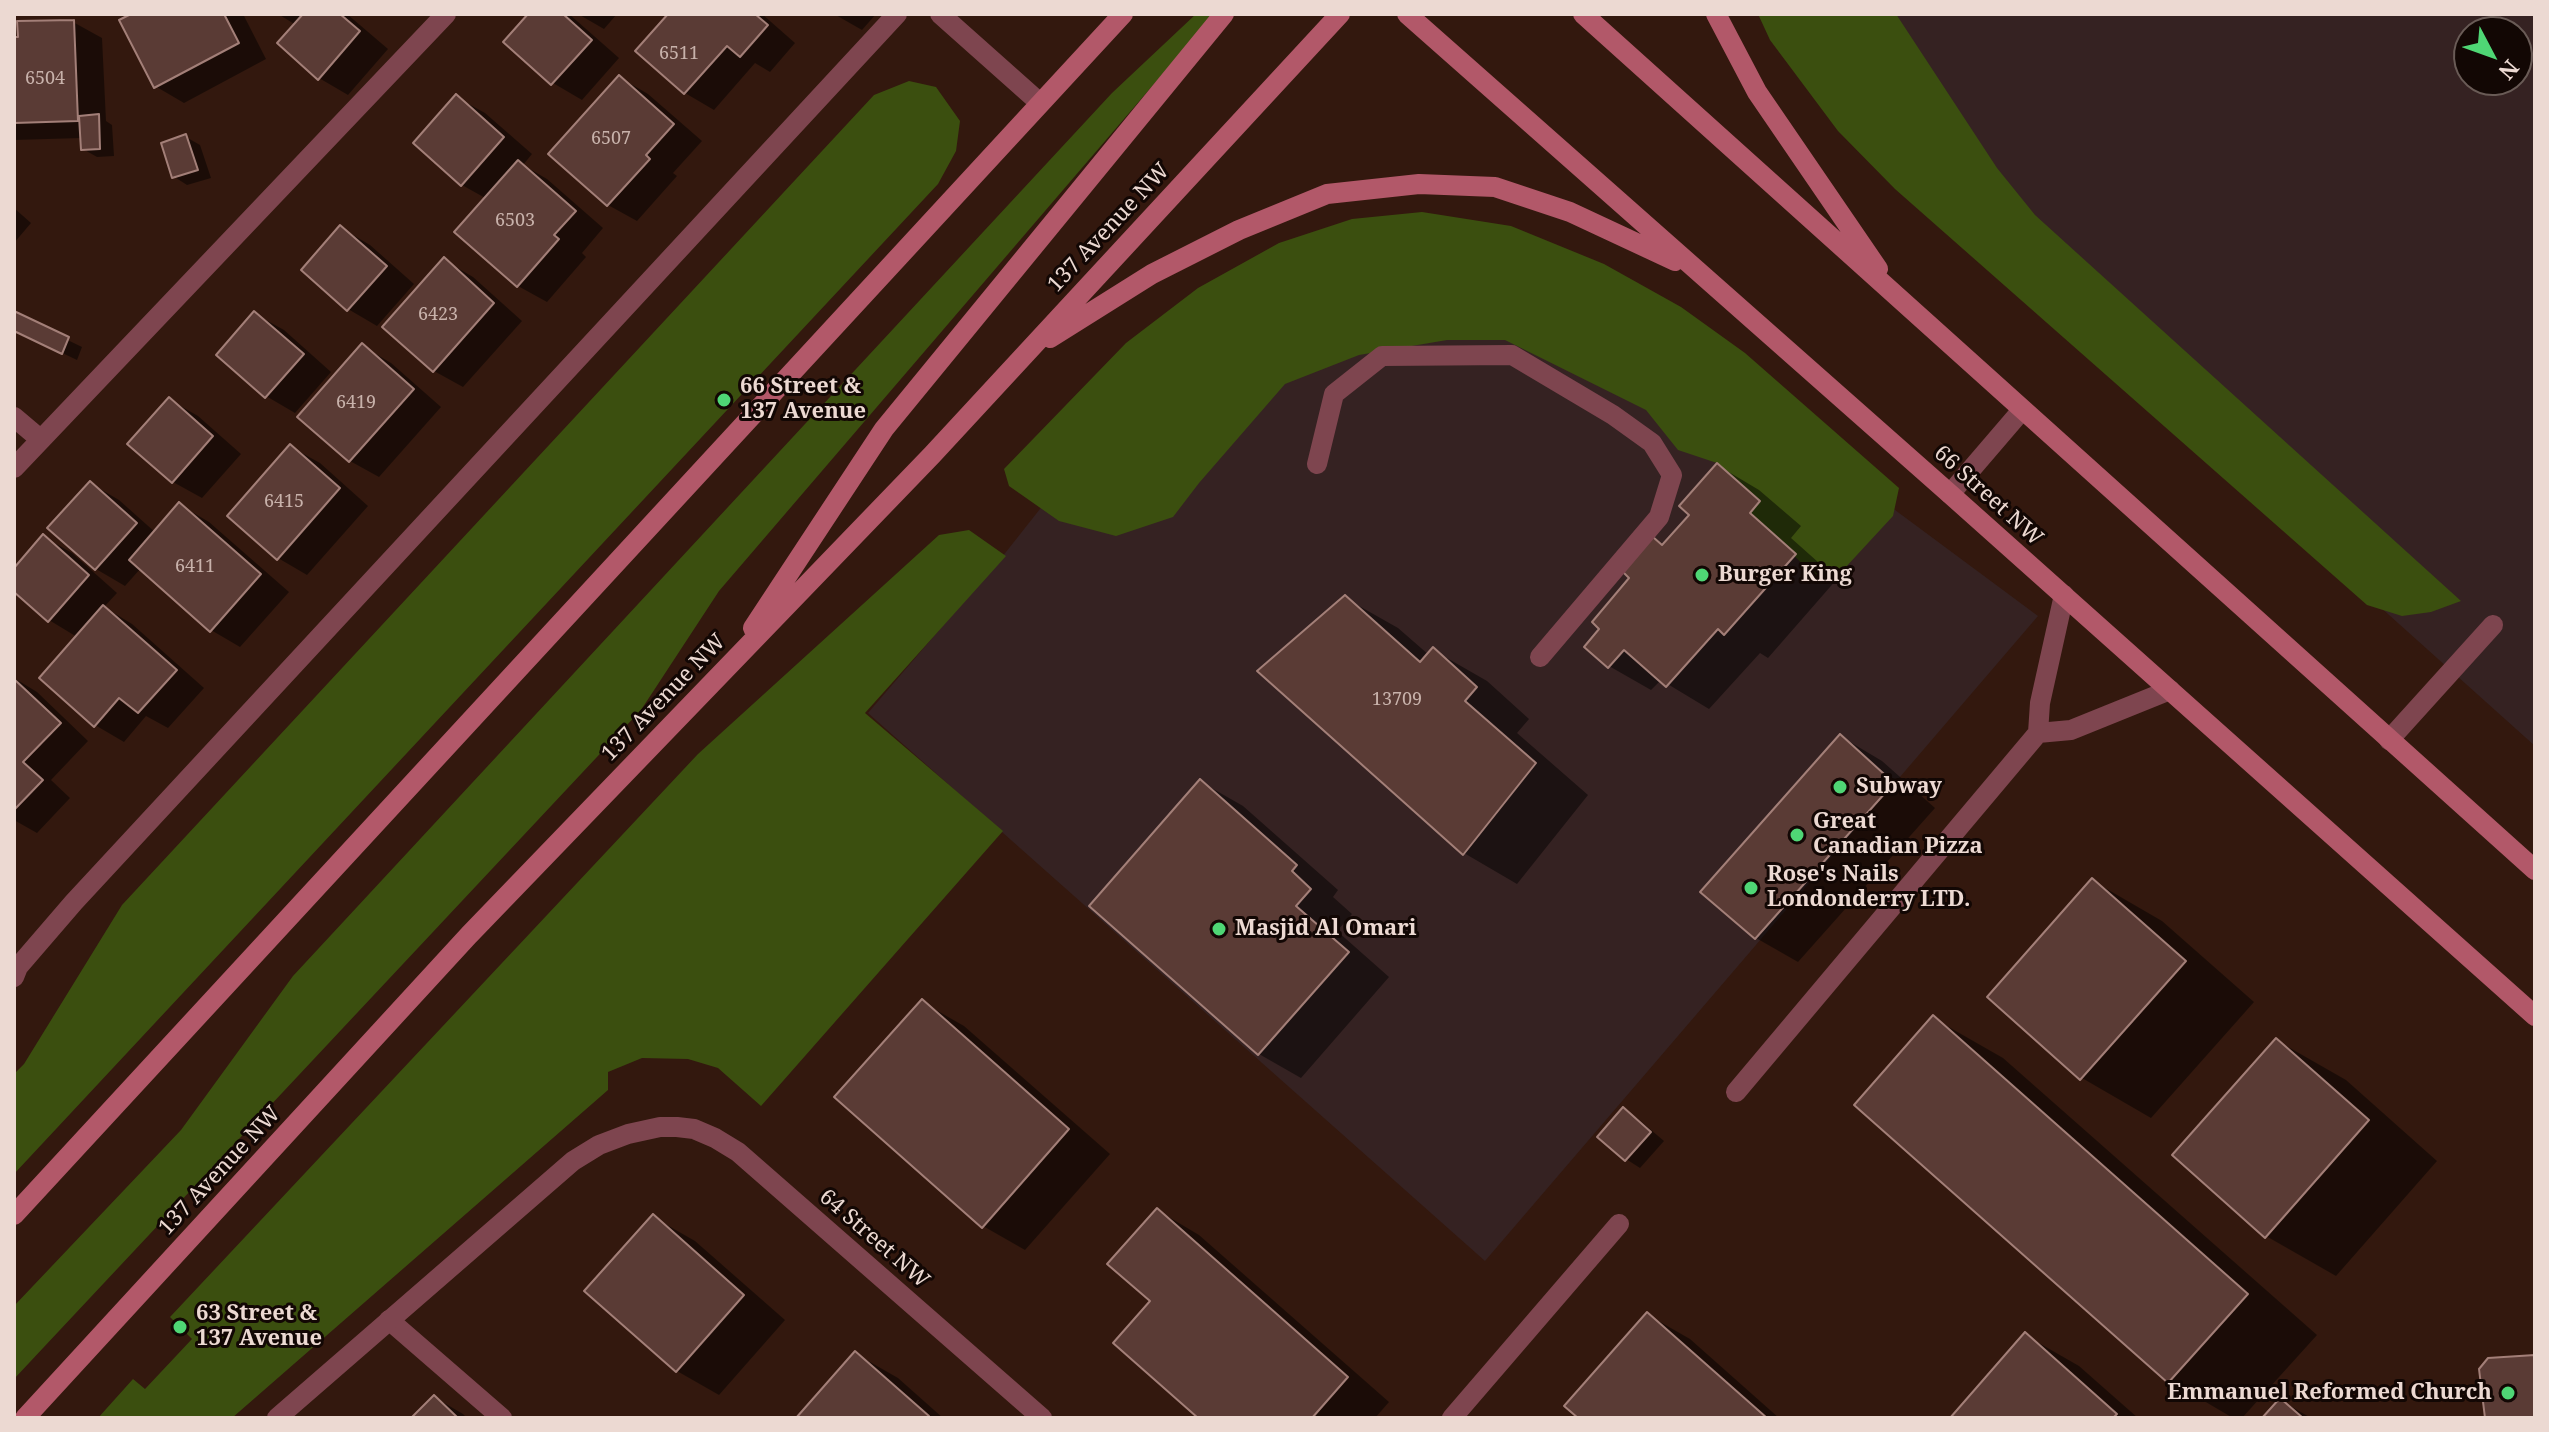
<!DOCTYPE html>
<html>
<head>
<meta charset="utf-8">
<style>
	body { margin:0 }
	#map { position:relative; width:2549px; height:1432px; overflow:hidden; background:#33180e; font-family:"Noto Serif",serif }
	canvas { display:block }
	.frame { position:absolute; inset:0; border:16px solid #ecd9d2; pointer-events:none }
	.north { position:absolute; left:2453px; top:16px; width:80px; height:80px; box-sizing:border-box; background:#120704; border:2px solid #695b56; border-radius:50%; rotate:131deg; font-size:22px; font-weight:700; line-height:32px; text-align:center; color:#ecd9d2 }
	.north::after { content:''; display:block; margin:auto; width:28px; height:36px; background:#4fd675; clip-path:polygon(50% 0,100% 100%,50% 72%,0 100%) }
</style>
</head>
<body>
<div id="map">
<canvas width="2549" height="1432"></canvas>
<div class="frame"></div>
<div class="north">N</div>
</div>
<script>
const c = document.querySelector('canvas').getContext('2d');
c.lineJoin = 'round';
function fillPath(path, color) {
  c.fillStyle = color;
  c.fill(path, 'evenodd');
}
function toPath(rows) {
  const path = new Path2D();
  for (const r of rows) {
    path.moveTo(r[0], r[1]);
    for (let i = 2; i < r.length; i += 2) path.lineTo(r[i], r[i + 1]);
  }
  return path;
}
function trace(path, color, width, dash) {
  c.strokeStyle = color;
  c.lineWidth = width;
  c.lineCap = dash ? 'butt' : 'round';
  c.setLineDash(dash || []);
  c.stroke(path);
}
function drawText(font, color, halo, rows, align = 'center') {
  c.font = font + ' "Noto Serif",serif';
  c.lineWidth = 6;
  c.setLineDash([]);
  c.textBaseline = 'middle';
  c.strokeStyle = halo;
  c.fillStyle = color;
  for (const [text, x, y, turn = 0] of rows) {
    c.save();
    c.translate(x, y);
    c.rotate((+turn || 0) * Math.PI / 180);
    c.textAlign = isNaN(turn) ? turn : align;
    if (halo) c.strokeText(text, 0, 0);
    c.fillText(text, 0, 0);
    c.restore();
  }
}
fillPath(toPath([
	[1778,14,2535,14,2535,746,1841,123],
	[2469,32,2517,32,2517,80,2469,80],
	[1282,303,1678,349,2038,616,1485,1261,868,713,1006,552,1066,476]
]), '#352222');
fillPath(toPath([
	[1196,14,1214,14,719,591,641,710,14,1379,14,1306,181,1130,293,976,1112,93],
	[1758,14,1896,14,1997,168,2035,215,2461,601,2431,612,2402,616,2367,605,1895,189,1838,131,1770,40],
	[909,81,936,87,960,121,956,151,938,184,14,1174,14,1074,24,1064,122,905,874,95],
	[1422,212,1511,226,1604,264,1681,307,1745,353,1899,488,1893,516,1832,582,1820,581,1750,513,1760,501,1717,463,1678,450,1646,410,1505,340,1447,340,1359,355,1285,384,1199,483,1173,517,1116,536,1059,521,1009,486,1004,469,1126,343,1198,288,1279,243,1352,219],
	[969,530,1006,556,865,713,1003,831,761,1106,718,1068,688,1059,642,1058,608,1072,608,1090,232,1418,98,1418,133,1379,145,1389,192,1339,170,1317,698,754,939,535]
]), '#3b4f0f');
fillPath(toPath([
	[135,14,243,14,266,59,184,103,155,86],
	[278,14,347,14,388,49,348,95,319,78,296,25],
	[531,14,569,14,619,58,582,100,553,83,506,42],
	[578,14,617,14,604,29],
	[670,14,762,14,795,43,770,72,755,63,714,110,685,93],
	[834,14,876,14,862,30],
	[73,22,102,38,106,121,112,125,114,156,97,157,83,149,82,138,14,140,14,39],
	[619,77,648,94,702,141,673,173,677,176,637,221,608,205],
	[456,97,485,113,532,154,523,165,547,179,603,228,582,253,586,257,547,302,518,286,457,232,487,199,462,185,415,143],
	[186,137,200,145,211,178,187,185,173,176],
	[14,208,31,223,14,243],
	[341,228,370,245,414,284,377,326,348,309],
	[444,260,473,277,522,321,463,387,434,371],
	[14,314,82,347,77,360,14,330],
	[255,314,284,330,331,372,295,413,266,396],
	[362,346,391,363,441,407,379,477,350,461],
	[170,400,198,416,241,454,202,498,173,482],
	[291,447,320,463,368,506,307,575,278,558],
	[1717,465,1759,490,1801,526,1791,538,1837,579,1768,658,1760,653,1709,709,1661,680,1651,690,1609,666,1602,629,1654,540,1664,546,1692,514],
	[90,483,119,500,156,533,180,505,209,522,289,592,240,647,211,630,141,568,125,586,96,569,50,528],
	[44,537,72,553,117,593,104,607,132,624,204,688,168,728,146,716,124,742,95,725,77,637,49,620,14,589,14,571],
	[1345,598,1398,628,1429,655,1433,650,1487,681,1529,719,1517,733,1588,795,1517,884,1464,853],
	[14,678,37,692,88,741,51,780,70,798,37,833,14,820],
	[1840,736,1882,761,1935,808,1798,962,1756,938],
	[1201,782,1243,806,1338,890,1333,897,1352,914,1337,931,1389,977,1301,1078,1259,1054],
	[2093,881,2162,921,2254,1002,2151,1118,2082,1078],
	[922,1002,964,1026,1110,1154,1025,1250,983,1226],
	[1933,1018,2003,1058,2317,1335,2242,1418,2233,1418,2170,1381,1856,1105],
	[2276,1040,2346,1080,2437,1161,2336,1276,2266,1236],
	[1623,1110,1637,1118,1664,1141,1640,1168,1626,1159],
	[1157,1210,1199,1235,1389,1402,1375,1418,1201,1418,1153,1301],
	[653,1217,695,1241,785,1320,719,1395,677,1371],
	[1648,1315,1690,1339,1779,1418,1581,1418],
	[2025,1335,2079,1366,2138,1418,1952,1418],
	[856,1354,898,1378,943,1418,798,1418],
	[434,1397,463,1414,467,1418,414,1418],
	[2280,1400,2311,1418,2265,1418]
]), '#0007');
const building = toPath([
	[131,14,224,14,239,43,154,88,119,20,131,14],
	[303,14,340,14,360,31,318,80,277,43,303,14],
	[528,14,563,14,592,40,551,85,503,42,528,14],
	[668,14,755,14,768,25,740,57,727,46,684,94,635,51,668,14],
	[74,20,78,121,14,123,14,37,18,37,17,21,74,20],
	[619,75,674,124,646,155,650,159,607,206,548,154,619,75],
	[456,94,504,137,461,186,413,143,456,94],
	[99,114,100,149,81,150,79,116,99,114],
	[186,134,198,170,172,178,161,143,186,134],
	[518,160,576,211,554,235,559,239,517,287,454,232,518,160],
	[340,225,387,266,347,311,301,270,340,225],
	[444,257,494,303,433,372,382,327,444,257],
	[14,311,69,337,62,354,14,331,14,311],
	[254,311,304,354,265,398,216,355,254,311],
	[362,343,414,389,349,462,297,417,362,343],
	[169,397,213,436,172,483,127,444,169,397],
	[290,444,340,488,277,560,227,516,290,444],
	[1717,463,1760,501,1750,513,1796,554,1724,635,1718,629,1666,687,1624,650,1608,668,1584,647,1599,629,1592,622,1629,578,1622,571,1653,537,1662,545,1689,515,1679,506,1717,463],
	[90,481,137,523,95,570,47,528,90,481],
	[179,502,261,574,210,632,129,560,179,502],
	[43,534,89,575,48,622,14,592,14,568,43,534],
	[1345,595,1420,662,1433,647,1477,687,1465,701,1536,763,1463,855,1257,671,1345,595],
	[103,605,177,670,138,713,119,698,94,727,39,678,103,605],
	[14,679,61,723,23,762,43,780,14,810,14,679],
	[1840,734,1894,783,1755,939,1700,892,1840,734],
	[1200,779,1297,865,1292,871,1311,889,1296,906,1349,952,1258,1055,1089,906,1200,779],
	[2092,878,2186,961,2080,1080,1987,997,2092,878],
	[922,999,1069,1129,982,1228,834,1097,922,999],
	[1933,1015,2248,1294,2168,1383,1854,1105,1933,1015],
	[2276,1038,2369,1120,2265,1238,2172,1155,2276,1038],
	[1623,1107,1651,1132,1625,1161,1597,1137,1623,1107],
	[1157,1208,1348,1377,1312,1418,1198,1418,1113,1343,1150,1301,1107,1264,1157,1208],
	[653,1214,744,1295,676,1372,584,1291,653,1214],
	[1647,1312,1767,1418,1578,1418,1564,1406,1647,1312],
	[2025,1332,2117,1414,2113,1418,1950,1418,2025,1332],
	[855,1351,929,1416,927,1418,796,1418,855,1351],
	[2535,1355,2535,1418,2485,1418,2479,1369,2488,1358,2535,1355],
	[434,1395,458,1418,411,1418,434,1395],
	[2280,1398,2303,1418,2262,1418,2280,1398]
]);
fillPath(building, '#5a3b35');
trace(building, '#a37f78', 2);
trace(toPath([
	[14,417,40,439],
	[1317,464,1334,394,1382,356,1512,355,1613,415,1652,443,1672,475,1659,517,1540,657],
	[14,468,446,14],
	[1950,494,2022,410],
	[2064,595,2040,703,2038,733,2071,730,2170,690],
	[2389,740,2493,625],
	[1736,1092,2038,733],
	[389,1320,502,1418],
	[1452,1418,1619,1224]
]), '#7e454f', 20);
trace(toPath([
	[940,14,1040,103],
	[14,977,18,967,74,902,897,14],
	[277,1418,573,1161,599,1145,628,1134,660,1127,677,1127,694,1129,715,1138,738,1152,1042,1418]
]), '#7e454f', 20);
trace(toPath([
	[1407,14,1950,494,2535,1016],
	[1583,14,2535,870],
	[1716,14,1757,92,1878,269],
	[1050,338,1152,274,1239,230,1327,194,1419,184,1495,187,1570,212,1675,261],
	[753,628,884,429,1224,14],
	[14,1215,1123,14],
	[25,1418,469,935,932,455,1340,14]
]), '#b25869', 20);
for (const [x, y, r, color] of [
	[724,400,8,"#4fd675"],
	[1702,575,8,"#4fd675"],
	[1840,787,8,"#4fd675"],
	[1797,835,8,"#4fd675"],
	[1751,888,8,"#4fd675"],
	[1219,929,8,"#4fd675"],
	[180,1327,8,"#4fd675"],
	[2508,1393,8,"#4fd675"]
]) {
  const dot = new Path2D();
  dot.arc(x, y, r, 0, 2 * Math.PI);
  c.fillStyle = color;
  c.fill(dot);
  trace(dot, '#120704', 3);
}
drawText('18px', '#c8b2ab', null, [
	["6511",679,54],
	["6504",45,79],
	["6507",611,139],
	["6503",515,221],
	["6423",438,315],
	["6419",356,403],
	["6415",284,502],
	["6411",195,567],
	["13709",1397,700]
]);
drawText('22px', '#ecd9d2', '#120704', [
	["137 Avenue NW",1109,228,-47],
	["66 Street NW",1988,496,42],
	["137 Avenue NW",664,698,-46],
	["137 Avenue NW",220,1171,-47],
	["64 Street NW",874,1239,41]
]);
drawText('bold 22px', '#ecd9d2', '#120704', [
	["66 Street &",740,387],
	["137 Avenue",740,412],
	["Burger King",1718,575],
	["Subway",1856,787],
	["Great",1813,822],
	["Canadian Pizza",1813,847],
	["Rose's Nails",1767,875],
	["Londonderry LTD.",1767,900],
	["Masjid Al Omari",1235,929],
	["63 Street &",196,1314],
	["137 Avenue",196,1339],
	["Emmanuel Reformed Church",2492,1393,"right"]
], 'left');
</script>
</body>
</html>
